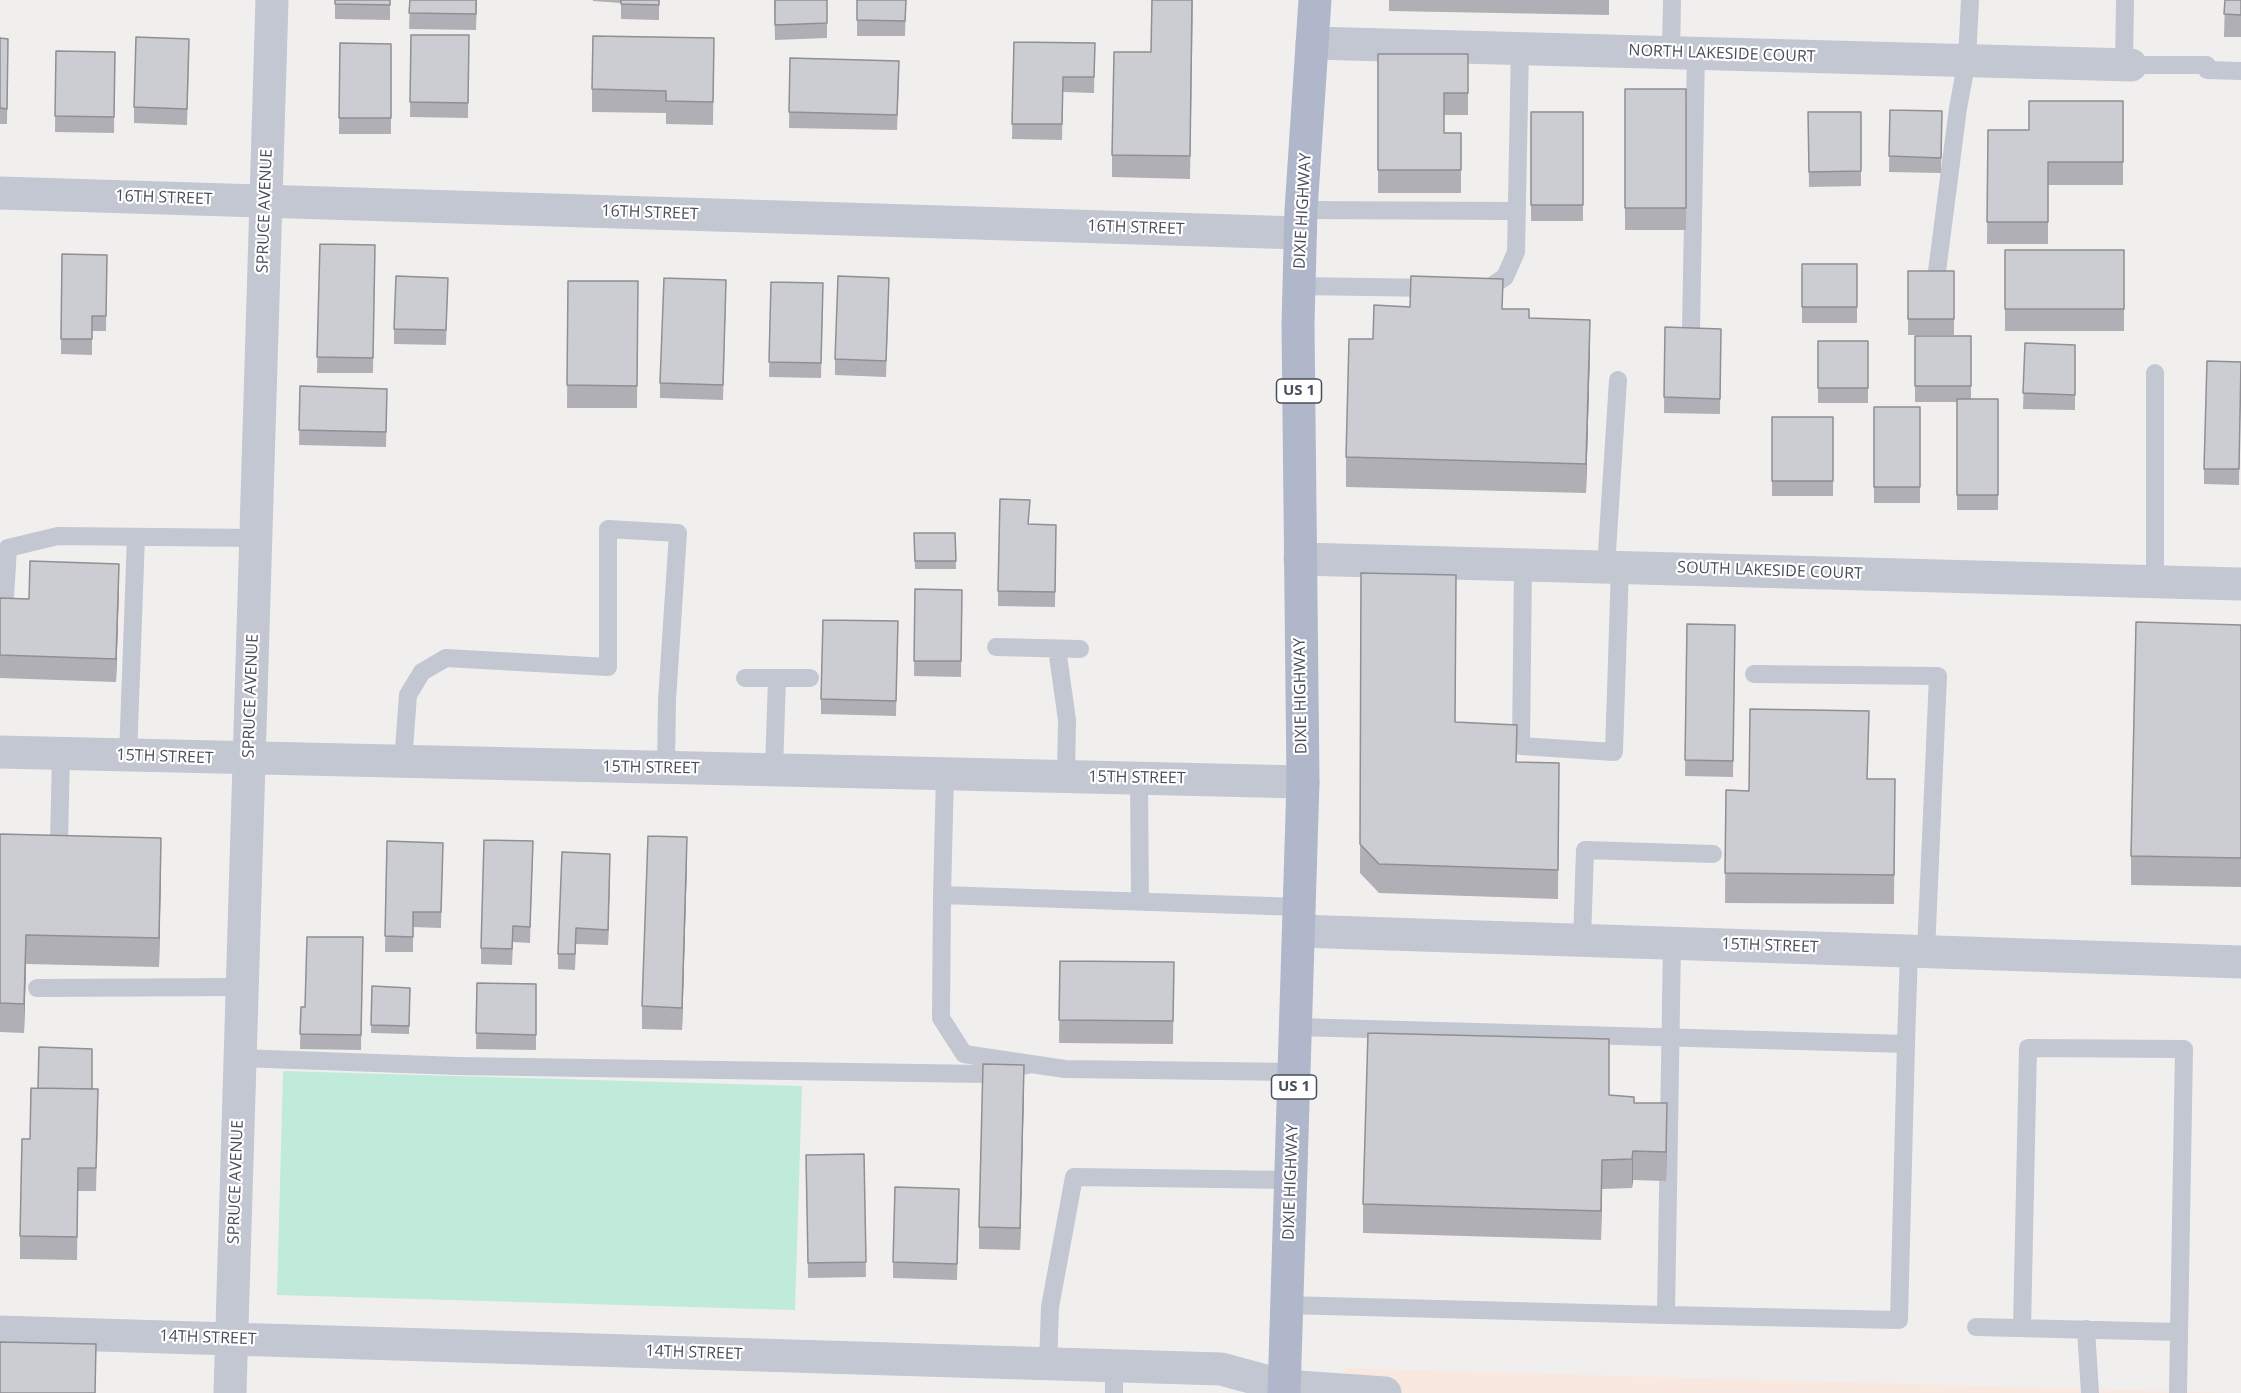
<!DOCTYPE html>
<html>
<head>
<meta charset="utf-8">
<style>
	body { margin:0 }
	canvas { display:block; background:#f0efee }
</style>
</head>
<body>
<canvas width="2241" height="1393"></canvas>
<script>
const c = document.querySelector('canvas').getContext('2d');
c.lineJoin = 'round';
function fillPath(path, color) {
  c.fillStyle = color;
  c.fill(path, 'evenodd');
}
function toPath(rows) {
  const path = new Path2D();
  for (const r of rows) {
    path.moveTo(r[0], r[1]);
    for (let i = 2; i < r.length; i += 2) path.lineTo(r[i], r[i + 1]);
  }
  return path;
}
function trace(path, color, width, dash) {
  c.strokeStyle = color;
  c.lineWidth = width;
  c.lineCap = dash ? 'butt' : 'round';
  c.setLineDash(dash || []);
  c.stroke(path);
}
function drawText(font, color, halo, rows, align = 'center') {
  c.font = font + ' "Open Sans",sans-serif';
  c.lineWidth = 4.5;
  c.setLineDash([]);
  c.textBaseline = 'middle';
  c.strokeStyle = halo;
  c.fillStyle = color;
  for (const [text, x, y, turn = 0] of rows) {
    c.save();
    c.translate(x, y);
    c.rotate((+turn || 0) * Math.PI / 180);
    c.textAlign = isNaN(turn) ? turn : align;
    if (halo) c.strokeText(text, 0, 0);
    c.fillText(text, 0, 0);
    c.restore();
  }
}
fillPath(toPath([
	[1345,1368,2234,1393,1344,1393]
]), '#f9e8e0');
fillPath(toPath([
	[283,1071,802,1086,795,1310,277,1295]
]), '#c0ebda');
trace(toPath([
	[1671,53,1672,0],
	[2124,64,2125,0],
	[2131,65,2207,65],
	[2207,70,2241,71],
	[1301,210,1517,211],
	[1936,279,1958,108,1967,60,1970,0],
	[1299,286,1435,288],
	[1481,289,1487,289,1505,277,1516,252,1520,48],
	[1691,330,1696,53],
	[1523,565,1521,746,1614,752,1620,567],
	[1606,567,1618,380],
	[2155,582,2155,373],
	[4,614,8,548,58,536,255,538],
	[996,647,1080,649],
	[1057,649,1067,720,1066,777],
	[1754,674,1938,676,1926,952],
	[745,678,810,678],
	[128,756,136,537],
	[403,763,408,695,422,672,446,658,608,667,608,529,678,533,667,700,666,768],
	[774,770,777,678],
	[945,774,942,895,1300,907],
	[1139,779,1140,902],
	[59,843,61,754],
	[942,895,941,1018,964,1054,1065,1069,1295,1072],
	[1582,940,1585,850,1713,854],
	[1672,943,1666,1315,1899,1320,1906,1044],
	[37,988,242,987],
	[1296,1027,1906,1044,1909,951],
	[240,1058,458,1066,984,1074,1032,1064],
	[1287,1305,1666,1315],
	[1976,1327,2178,1332],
	[2022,1328,2028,1048,2184,1049,2178,1393],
	[2086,1329,2090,1393],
	[1048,1364,1050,1307,1074,1177,1291,1180],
	[1114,1366,1114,1393]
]), '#c3c7d2', 18);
trace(toPath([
	[1312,43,2131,65],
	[0,193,1300,233],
	[1300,559,2241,584],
	[0,752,1303,782],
	[1299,931,2241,962],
	[0,1332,1221,1369,1284,1386,1385,1393],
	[230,1393,272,0]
]), '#c3c7d2', 33);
trace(toPath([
	[1284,1393,1303,782,1298,324,1301,210,1315,0]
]), '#b0b7cb', 33);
fillPath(toPath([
	[335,0,390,0,390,20,335,19],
	[410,0,477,0,476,30,409,29],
	[593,0,659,0,659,20,621,19,621,3,593,1],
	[774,0,827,0,827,38,775,40],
	[857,0,906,0,905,36,857,36],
	[1193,0,1190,179,1112,177,1112,155,1151,52],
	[1389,0,1609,0,1609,15,1389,11],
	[2225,0,2241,0,2241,37,2224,37],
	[411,35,469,35,468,118,410,117],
	[0,38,8,39,7,124,0,124],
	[714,38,713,125,666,124,666,113,592,112,592,89],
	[1014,42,1095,43,1094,93,1063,92,1062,140,1012,139],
	[340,43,391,44,391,134,339,134],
	[56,51,115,52,114,133,55,132],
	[1378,54,1468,54,1468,115,1444,115,1444,133,1461,133,1461,193,1378,193],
	[189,55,187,125,134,123,134,107],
	[790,58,899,76,897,130,789,128],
	[1625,89,1686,89,1686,230,1625,230],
	[2123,101,2123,185,2048,185,2048,244,1987,244,1988,130,2029,130],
	[1890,110,1942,111,1941,173,1889,172],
	[1531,112,1583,112,1583,221,1531,221],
	[1808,112,1861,112,1861,186,1809,187],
	[320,244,375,245,373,373,317,373],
	[2005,250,2124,250,2124,331,2005,331],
	[62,254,107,255,106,331,92,331,92,355,61,354],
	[1802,264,1857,264,1857,323,1802,323],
	[1908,271,1954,271,1954,335,1908,335],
	[448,278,446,345,394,344,394,329],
	[568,281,638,281,637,408,567,408],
	[771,282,823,299,821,378,769,377],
	[889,293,886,377,835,375,835,359],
	[726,296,723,400,660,398,660,383],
	[1502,309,1529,318,1590,349,1586,493,1346,487,1346,457,1373,339],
	[1665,327,1721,329,1720,414,1664,413],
	[1915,336,1971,336,1971,399,1998,399,1998,510,1957,510,1957,402,1915,402],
	[1818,341,1868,341,1868,403,1818,403],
	[2025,343,2075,345,2075,410,2023,409],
	[2241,362,2239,485,2204,484,2204,469],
	[300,386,387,405,386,447,299,445],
	[1874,407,1920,407,1920,503,1874,503],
	[1772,417,1833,417,1833,496,1772,496],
	[1029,524,1056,525,1055,607,998,606,998,591],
	[914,533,955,533,956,569,915,569],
	[1361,573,1455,722,1517,762,1559,763,1558,899,1379,893,1360,873],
	[119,586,116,682,0,678,0,598,29,599],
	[915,589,962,590,961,677,914,676],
	[898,621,896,716,821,714,821,699],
	[1687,624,1735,625,1733,777,1685,776],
	[2241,625,2241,887,2131,885,2131,856],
	[1868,779,1895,779,1894,904,1725,903,1726,790,1749,791],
	[0,834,161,867,159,967,26,964,24,1033,0,1032],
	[387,841,443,843,441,928,413,927,413,952,385,952],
	[533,841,530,943,513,942,512,965,481,964,481,948],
	[687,860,682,1030,642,1029,642,1006],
	[610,869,608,945,576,944,575,970,558,969,558,954],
	[363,937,361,1050,300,1049,301,1007,305,1007],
	[1060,961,1174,962,1173,1044,1059,1043],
	[477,983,536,984,536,1050,476,1049],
	[372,986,410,988,409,1034,371,1033],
	[1024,1088,1020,1250,979,1249,979,1227],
	[92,1089,98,1112,96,1191,78,1191,77,1260,20,1259,20,1236,30,1139],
	[1609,1095,1634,1103,1667,1132,1666,1181,1633,1180,1632,1188,1602,1189,1601,1240,1363,1233,1363,1204],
	[864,1154,866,1277,808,1278,806,1155],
	[959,1204,957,1280,893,1278,893,1262]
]), '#afafb5');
fillPath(toPath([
	[1590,320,1590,349,1586,493,1586,464],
	[119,564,119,586,116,682,116,659],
	[687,837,687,860,682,1030,682,1008],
	[161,838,161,867,159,967,159,938],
	[610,854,610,869,608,945,608,930],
	[26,935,26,964,24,1033,24,1004],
	[1024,1065,1024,1088,1020,1250,1020,1228],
	[1667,1103,1667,1132,1666,1181,1666,1152],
	[1633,1151,1633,1180,1632,1188,1632,1159],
	[1602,1160,1602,1189,1601,1240,1601,1211]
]), '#8f8f94');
const building = toPath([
	[335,0,390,0,390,5,335,4,335,0],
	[410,0,476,0,476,14,409,13,410,0],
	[621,0,659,0,659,5,621,4,621,0],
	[775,0,827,0,827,23,775,25,775,0],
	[857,0,906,0,905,21,857,20,857,0],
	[1152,0,1192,0,1190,156,1112,155,1114,52,1151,52,1152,0],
	[2225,0,2241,0,2241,15,2224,14,2225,0],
	[411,35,469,35,468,103,410,102,411,35],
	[593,36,714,38,713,102,666,101,666,91,592,89,593,36],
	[136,37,189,39,187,109,134,107,136,37],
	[0,38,8,39,7,109,0,108,0,38],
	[1014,42,1095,43,1094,77,1063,77,1062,124,1012,124,1014,42],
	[340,43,391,44,391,118,339,118,340,43],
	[56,51,115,52,114,117,55,116,56,51],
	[1378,54,1468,54,1468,93,1444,93,1444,133,1461,133,1461,170,1378,170,1378,54],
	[790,58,899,61,897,115,789,112,790,58],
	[1625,89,1686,89,1686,208,1625,208,1625,89],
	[2029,101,2123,101,2123,162,2048,162,2048,222,1987,222,1988,130,2029,130,2029,101],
	[1890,110,1942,111,1941,158,1889,156,1890,110],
	[1531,112,1583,112,1583,205,1531,205,1531,112],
	[1808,112,1861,112,1861,171,1809,172,1808,112],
	[320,244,375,245,373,358,317,357,320,244],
	[2005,250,2124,250,2124,309,2005,309,2005,250],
	[62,254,107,255,106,316,92,316,92,339,61,339,62,254],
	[1802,264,1857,264,1857,307,1802,307,1802,264],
	[1908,271,1954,271,1954,319,1908,319,1908,271],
	[396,276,448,278,446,330,394,329,396,276],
	[838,276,889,278,886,361,835,359,838,276],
	[1411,276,1503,279,1502,309,1529,309,1529,318,1590,320,1586,464,1346,457,1349,339,1373,339,1374,305,1410,307,1411,276],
	[664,278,726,280,723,385,660,383,664,278],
	[568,281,638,281,637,386,567,385,568,281],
	[771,282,823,283,821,363,769,362,771,282],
	[1665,327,1721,329,1720,399,1664,397,1665,327],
	[1915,336,1971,336,1971,386,1915,386,1915,336],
	[1818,341,1868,341,1868,388,1818,388,1818,341],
	[2025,343,2075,345,2075,395,2023,393,2025,343],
	[2207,361,2241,362,2239,469,2204,469,2207,361],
	[300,386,387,389,386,432,299,430,300,386],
	[1957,399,1998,399,1998,495,1957,495,1957,399],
	[1874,407,1920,407,1920,487,1874,487,1874,407],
	[1772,417,1833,417,1833,481,1772,481,1772,417],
	[1000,499,1030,500,1028,524,1056,525,1055,592,998,591,1000,499],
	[914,533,955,533,956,561,915,561,914,533],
	[30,561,119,564,116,659,0,655,0,598,29,599,30,561],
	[1361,573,1456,575,1455,722,1517,725,1516,762,1559,763,1558,870,1379,864,1360,844,1361,573],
	[915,589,962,590,961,661,914,661,915,589],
	[823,620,898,621,896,701,821,699,823,620],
	[2136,622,2241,625,2241,858,2131,856,2136,622],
	[1687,624,1735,625,1733,761,1685,760,1687,624],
	[1750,709,1869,711,1867,779,1895,779,1894,875,1725,873,1726,790,1749,791,1750,709],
	[0,834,161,838,159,938,26,935,24,1004,0,1003,0,834],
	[648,836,687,837,682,1008,642,1006,648,836],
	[484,840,533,841,530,927,513,926,512,949,481,948,484,840],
	[387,841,443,843,441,912,413,912,413,937,385,936,387,841],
	[562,852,610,854,608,930,576,928,575,954,558,954,562,852],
	[307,937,363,937,361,1035,300,1034,301,1007,305,1007,307,937],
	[1060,961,1174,962,1173,1021,1059,1020,1060,961],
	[477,983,536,984,536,1035,476,1033,477,983],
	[372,986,410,988,409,1026,371,1025,372,986],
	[1368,1033,1609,1039,1609,1095,1634,1097,1634,1103,1667,1103,1666,1152,1633,1151,1632,1159,1602,1160,1601,1211,1363,1204,1368,1033],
	[39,1047,92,1049,92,1089,38,1088,39,1047],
	[983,1064,1024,1065,1020,1228,979,1227,983,1064],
	[31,1088,98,1089,96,1168,78,1168,77,1237,20,1236,22,1139,30,1139,31,1088],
	[864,1154,866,1262,808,1263,806,1155,864,1154],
	[895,1187,959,1189,957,1264,893,1262,895,1187],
	[0,1342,96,1344,95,1393,0,1393,0,1342]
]);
fillPath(building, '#ccccd3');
trace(building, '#8f8f94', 1.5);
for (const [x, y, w] of [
	[1299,391,45],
	[1294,1087,45]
]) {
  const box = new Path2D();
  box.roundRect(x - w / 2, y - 12, w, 24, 4.5);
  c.fillStyle = '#fff';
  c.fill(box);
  trace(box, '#484d5a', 1.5);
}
drawText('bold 15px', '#484d5a', null, [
	["US 1",1299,391],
	["US 1",1294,1087]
]);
drawText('16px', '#484d5a', '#fff', [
	["NORTH LAKESIDE COURT",1722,54,2],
	["16TH STREET",164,198,2],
	["SPRUCE AVENUE",265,211,-88],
	["DIXIE HIGHWAY",1303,211,-87],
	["16TH STREET",650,213,2],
	["16TH STREET",1136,228,2],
	["SOUTH LAKESIDE COURT",1770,571,2],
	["SPRUCE AVENUE",251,696,-88],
	["DIXIE HIGHWAY",1301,696,-91],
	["15TH STREET",165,757,2],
	["15TH STREET",651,768,1],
	["15TH STREET",1137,778,1],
	["15TH STREET",1770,946,2],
	["SPRUCE AVENUE",236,1182,-88],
	["DIXIE HIGHWAY",1291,1182,-88],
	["14TH STREET",208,1338,2],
	["14TH STREET",694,1353,2]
]);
</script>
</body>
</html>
